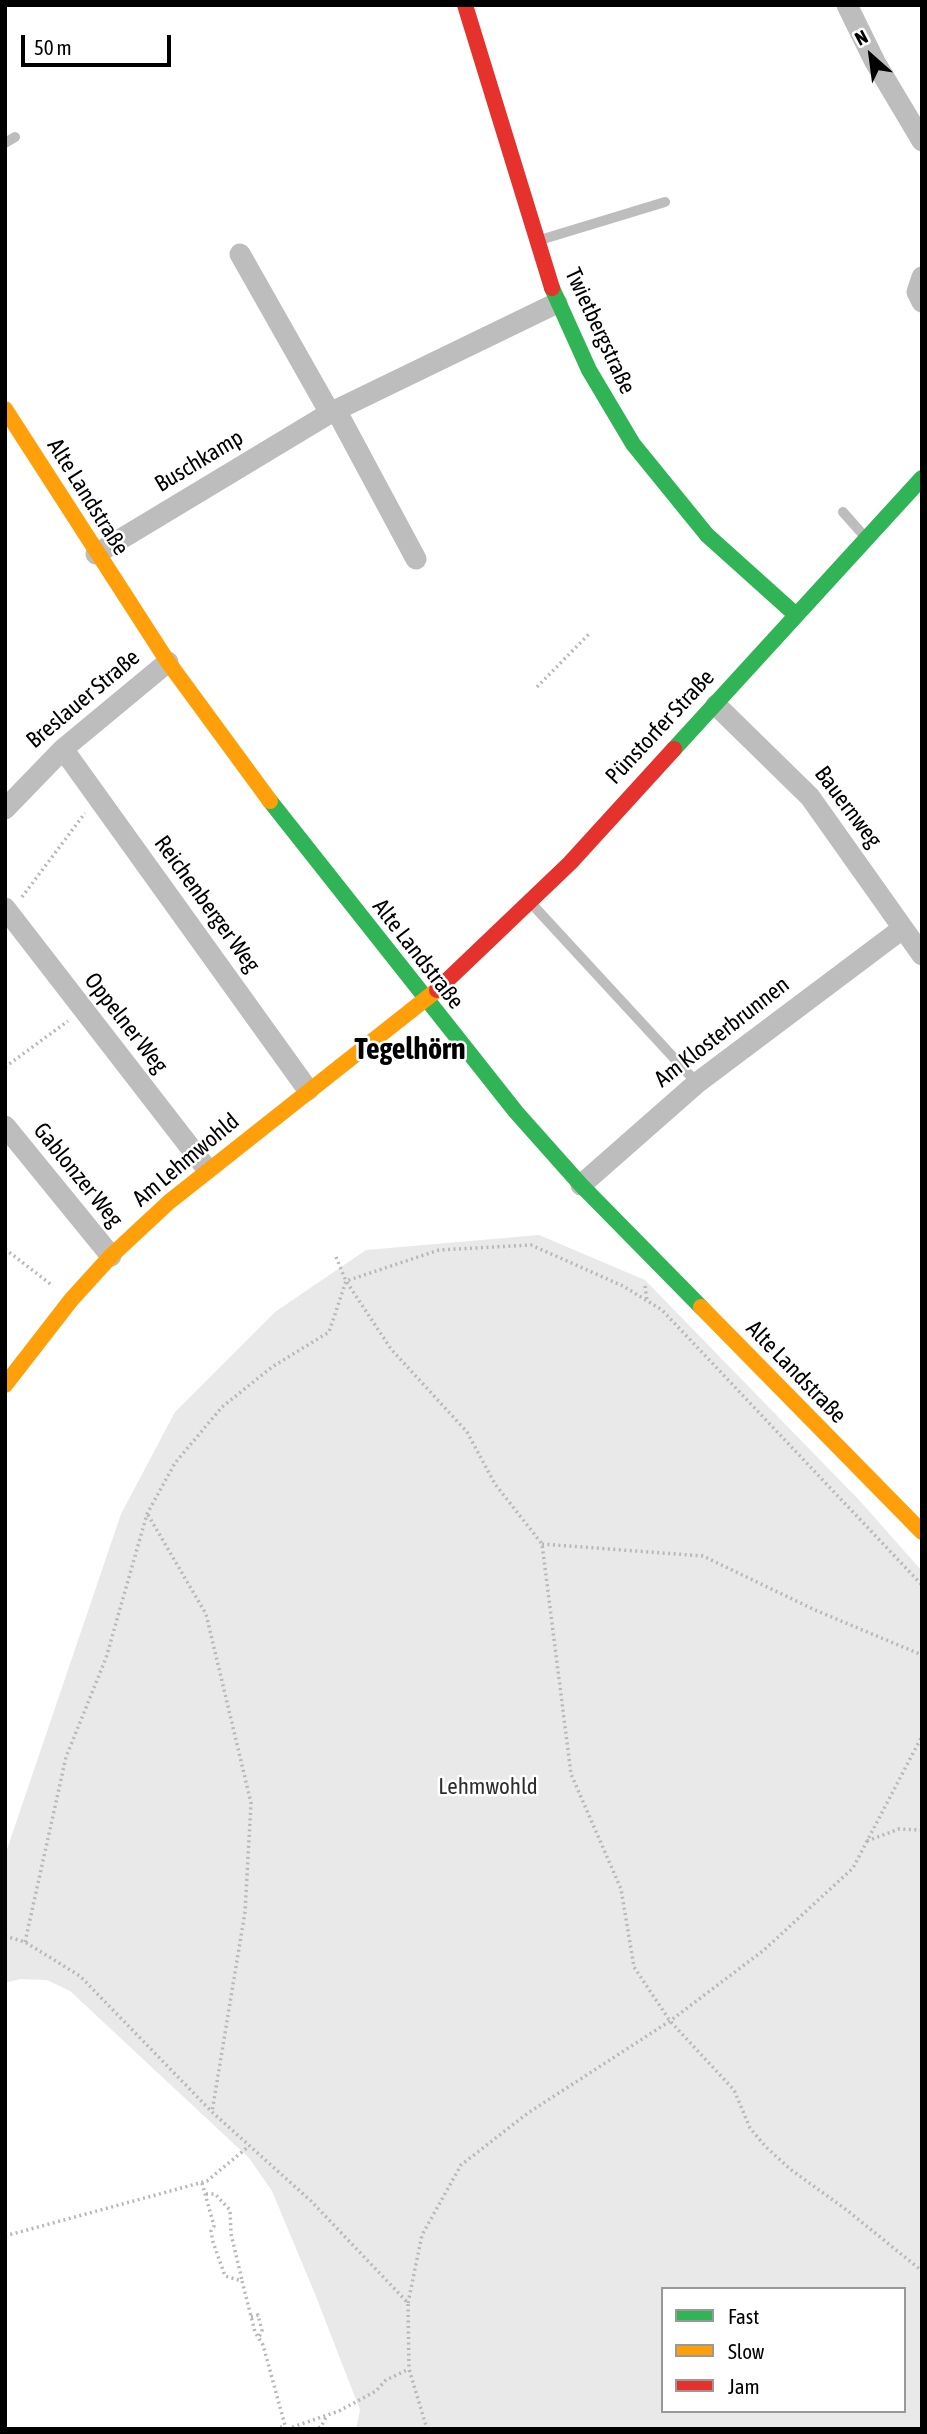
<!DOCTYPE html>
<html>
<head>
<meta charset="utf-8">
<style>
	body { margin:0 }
	#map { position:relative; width:927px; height:2434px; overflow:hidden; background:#fff; font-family:"Asap Condensed",sans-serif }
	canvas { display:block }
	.frame { position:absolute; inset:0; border:7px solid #000; pointer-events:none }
	.legend { position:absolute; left:661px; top:2287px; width:245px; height:126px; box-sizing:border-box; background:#fff; border:2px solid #999; margin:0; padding:9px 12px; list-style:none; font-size:21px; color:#000 }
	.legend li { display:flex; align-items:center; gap:14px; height:35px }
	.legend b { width:35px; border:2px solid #999 }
	.north { position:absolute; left:836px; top:21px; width:70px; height:70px; -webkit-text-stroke:5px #fff; paint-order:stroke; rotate:332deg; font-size:19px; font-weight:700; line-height:28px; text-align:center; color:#000 }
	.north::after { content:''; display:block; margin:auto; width:24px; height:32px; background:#000; clip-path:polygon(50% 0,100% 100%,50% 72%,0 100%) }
	.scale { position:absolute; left:21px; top:35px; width:150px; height:32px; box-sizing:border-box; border:4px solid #000; border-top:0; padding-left:9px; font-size:21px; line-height:24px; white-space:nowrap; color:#000; -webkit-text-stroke:5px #fff; paint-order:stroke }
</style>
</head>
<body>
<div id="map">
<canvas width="927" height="2434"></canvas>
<div class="frame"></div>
<ul class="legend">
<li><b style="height:9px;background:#30b455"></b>Fast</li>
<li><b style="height:9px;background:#ff9f0a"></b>Slow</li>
<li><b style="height:9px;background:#e5322d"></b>Jam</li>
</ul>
<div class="north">N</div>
<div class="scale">50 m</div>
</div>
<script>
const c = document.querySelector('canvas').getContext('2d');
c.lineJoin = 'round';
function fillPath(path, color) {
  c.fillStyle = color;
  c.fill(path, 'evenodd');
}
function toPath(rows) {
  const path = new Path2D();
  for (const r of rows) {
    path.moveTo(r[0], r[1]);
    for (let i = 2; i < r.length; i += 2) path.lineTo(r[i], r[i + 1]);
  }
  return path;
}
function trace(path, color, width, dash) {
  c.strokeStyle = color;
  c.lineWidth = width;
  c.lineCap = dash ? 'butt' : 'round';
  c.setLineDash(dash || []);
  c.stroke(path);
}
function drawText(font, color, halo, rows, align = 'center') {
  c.font = font + ' "Asap Condensed",sans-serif';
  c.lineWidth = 5;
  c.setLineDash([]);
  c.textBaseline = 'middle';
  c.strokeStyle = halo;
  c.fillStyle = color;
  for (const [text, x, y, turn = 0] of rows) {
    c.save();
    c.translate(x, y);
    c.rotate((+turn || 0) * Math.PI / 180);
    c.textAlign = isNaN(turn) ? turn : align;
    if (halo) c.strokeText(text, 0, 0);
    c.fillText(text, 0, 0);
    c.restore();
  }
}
fillPath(toPath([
	[539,1235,645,1280,860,1501,922,1571,922,2429,356,2429,360,2410,315,2294,272,2191,249,2158,70,1991,47,1980,20,1979,5,1983,5,1855,121,1514,175,1412,275,1312,366,1250],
	[663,2289,904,2289,904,2411,663,2411]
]), '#e9e9e9');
trace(toPath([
	[537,687,589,634],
	[22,897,85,813],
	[5,1067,68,1021],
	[5,1249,53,1286],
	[336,1257,346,1281,391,1349,467,1432,495,1484,542,1544,571,1774,621,1889,634,1967,670,2021,734,2090,750,2128,765,2146,790,2169,848,2211,922,2271],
	[645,1286,647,1301],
	[148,1515,206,1614,251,1803,245,1912,212,2112],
	[542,1544,703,1556,815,1610,922,1655],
	[867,1841,899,1829,922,1830],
	[5,1936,25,1942,80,1976,212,2112,311,2201,408,2303,409,2369,427,2429],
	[25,1942,66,1757,106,1658,147,1514,175,1463,222,1407,272,1367,329,1332,346,1281,439,1250,531,1245,623,1286,662,1310,922,1585],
	[202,2183,214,2226,211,2231,213,2242,225,2276,242,2281,255,2332,263,2345,286,2429],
	[206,2194,215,2194,230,2210,231,2234,242,2280],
	[5,2236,207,2181,249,2146],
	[408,2303,422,2235,461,2165,528,2113,670,2021,764,1950,853,1868,922,1736],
	[251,2317,258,2315,262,2331,259,2337],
	[275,2429,285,2426],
	[287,2429,339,2411,376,2391,386,2380,409,2369],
	[313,2429,321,2427,326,2417]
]), '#b8b8b8', 3.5, [2, 3.5]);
trace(toPath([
	[5,143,15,137],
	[540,240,665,202],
	[843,512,866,538],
	[530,902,697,1083]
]), '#bdbdbd', 10);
trace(toPath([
	[847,5,875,62,922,141],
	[240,254,330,413],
	[922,277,917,292,922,302],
	[336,410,416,559],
	[96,554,330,413,557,303],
	[716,705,810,797,922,955],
	[63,749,308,1090],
	[5,809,63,749,168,662],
	[5,908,207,1169],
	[5,1126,111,1256],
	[581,1185,697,1083,902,929]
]), '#bdbdbd', 21);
trace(toPath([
	[552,288,589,370,633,444,707,535,796,615],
	[674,749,922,478],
	[270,801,516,1112,581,1185,701,1307]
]), '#30b455', 16);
trace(toPath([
	[5,409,168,662,270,801],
	[701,1307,922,1532],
	[5,1385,71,1300,111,1256,169,1202,437,990]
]), '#ff9f0a', 16);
trace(toPath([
	[465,5,552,288],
	[437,990,570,863,674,749]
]), '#e5322d', 16);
drawText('23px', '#000', '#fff', [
	["Twietbergstraße",600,331,65],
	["Buschkamp",199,461,-31],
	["Alte Landstraße",88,497,58],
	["Breslauer Straße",83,699,-40],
	["Pünstorfer Straße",660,727,-47],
	["Bauernweg",848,807,53],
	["Reichenberger Weg",207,904,54],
	["Alte Landstraße",418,954,52],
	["Oppelner Weg",126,1023,52],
	["Am Klosterbrunnen",722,1032,-38],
	["Am Lehmwohld",186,1160,-40],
	["Gablonzer Weg",78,1175,51],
	["Alte Landstraße",796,1372,46]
]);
drawText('23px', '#2e2e2e', '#fff', [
	["Lehmwohld",488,1787]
]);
drawText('bold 30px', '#000', '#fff', [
	["Tegelhörn",410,1050]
]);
</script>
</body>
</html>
